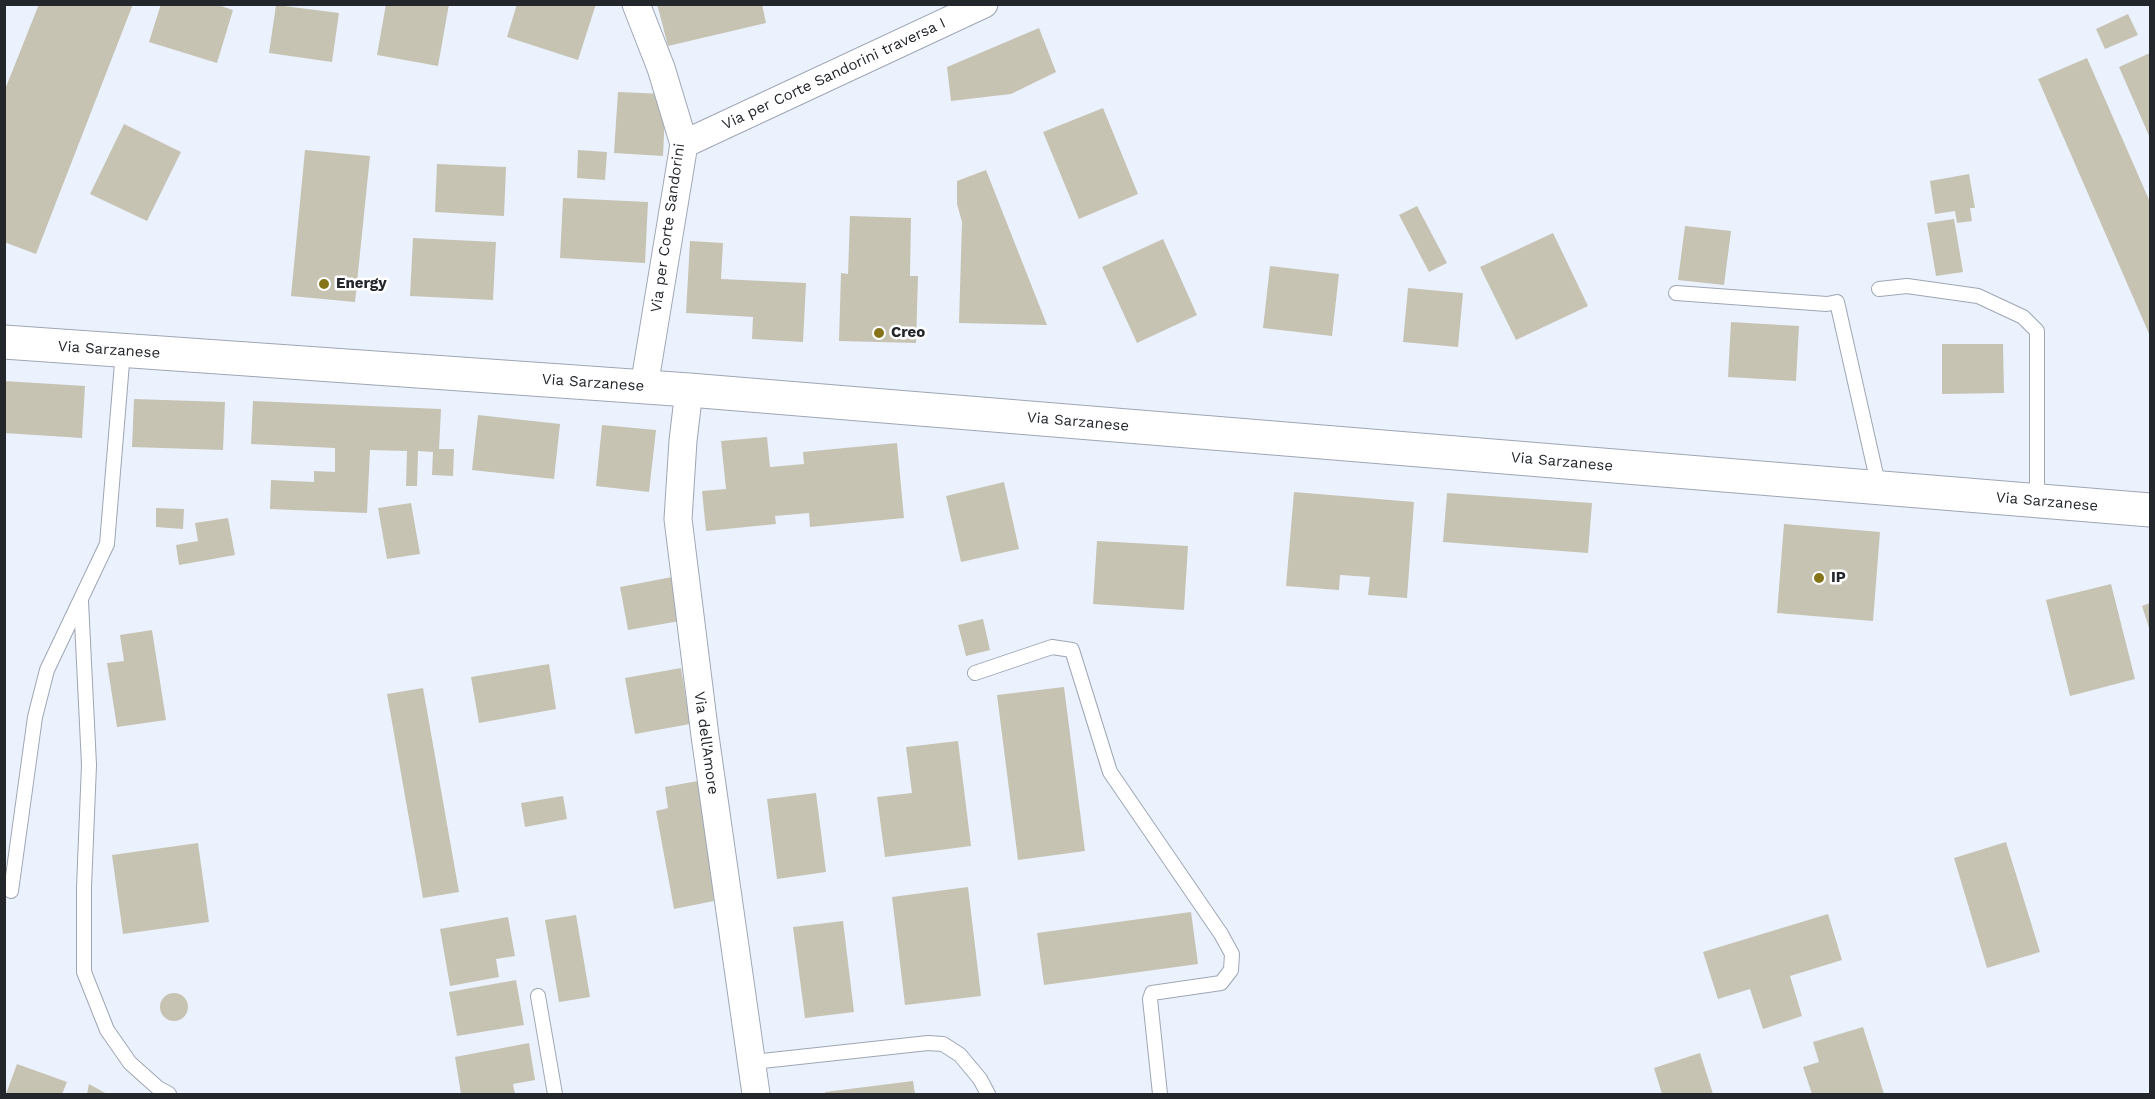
<!DOCTYPE html>
<html>
<head>
<meta charset="utf-8">
<style>
	body { margin:0 }
	#map { position:relative; width:2155px; height:1099px; overflow:hidden; background:#ebf2fe; font-family:"Work Sans",sans-serif }
	canvas { display:block }
	.frame { position:absolute; inset:0; border:6px solid #23272c; pointer-events:none }
</style>
</head>
<body>
<div id="map">
<canvas width="2155" height="1099"></canvas>
<div class="frame"></div>
</div>
<script>
const c = document.querySelector('canvas').getContext('2d');
c.lineJoin = 'round';
function fillPath(path, color) {
  c.fillStyle = color;
  c.fill(path, 'evenodd');
}
function toPath(rows) {
  const path = new Path2D();
  for (const r of rows) {
    if (r.length === 3) {
      path.moveTo(r[0] + r[2], r[1]);
      path.arc(r[0], r[1], r[2], 0, 2 * Math.PI);
      continue;
    }
    path.moveTo(r[0], r[1]);
    for (let i = 2; i < r.length; i += 2) path.lineTo(r[i], r[i + 1]);
  }
  return path;
}
function trace(path, color, width, dash) {
  c.strokeStyle = color;
  c.lineWidth = width;
  c.lineCap = dash ? 'butt' : 'round';
  c.setLineDash(dash || []);
  c.stroke(path);
}
function drawText(font, color, halo, rows, align = 'center') {
  c.font = font + ' "Work Sans",sans-serif';
  c.lineWidth = 5;
  c.setLineDash([]);
  c.textBaseline = 'middle';
  c.strokeStyle = halo;
  c.fillStyle = color;
  for (const [text, x, y, turn = 0] of rows) {
    c.save();
    c.translate(x, y);
    c.rotate((+turn || 0) * Math.PI / 180);
    c.textAlign = isNaN(turn) ? turn : align;
    if (halo) c.strokeText(text, 0, 0);
    c.fillText(text, 0, 0);
    c.restore();
  }
}
fillPath(toPath([
	[39,4,133,4,36,254,4,242,4,92],
	[161,4,215,4,233,10,217,63,149,42],
	[386,4,449,4,438,66,377,55],
	[517,4,596,4,578,60,507,37],
	[657,4,762,4,766,23,668,46],
	[276,5,339,13,332,62,269,53],
	[2128,14,2138,35,2105,49,2096,29],
	[1039,28,1056,72,1011,94,951,101,947,67],
	[2150,53,2150,138,2119,67],
	[2087,58,2150,202,2150,336,2038,79],
	[618,92,666,94,663,156,614,153],
	[1103,108,1138,194,1079,219,1043,132],
	[124,124,181,152,147,221,90,194],
	[305,150,370,156,355,302,291,296],
	[578,150,607,152,605,180,577,178],
	[437,164,506,167,504,216,435,212],
	[986,170,1047,325,959,323,962,222,957,204,957,181],
	[1969,174,1975,208,1970,208,1972,221,1957,223,1955,211,1935,214,1930,181],
	[563,198,648,202,645,263,560,258],
	[1417,206,1447,263,1429,272,1399,215],
	[850,216,911,218,910,276,918,276,916,343,839,341,841,273,848,274],
	[1954,219,1963,272,1936,276,1927,223],
	[1685,226,1731,231,1724,285,1678,280],
	[1553,233,1588,306,1516,340,1480,267],
	[413,238,496,242,493,300,410,296],
	[1163,239,1197,315,1137,343,1102,267],
	[690,241,723,243,721,279,806,283,803,342,752,339,753,317,686,313],
	[1270,266,1339,274,1332,336,1263,328],
	[1408,288,1463,293,1458,347,1403,342],
	[1731,322,1799,326,1796,381,1728,377],
	[1942,344,2003,344,2004,393,1942,394],
	[4,381,85,386,82,438,4,433],
	[134,399,225,402,223,450,132,447],
	[253,401,441,409,439,449,454,449,453,476,432,475,433,452,418,451,417,486,406,486,407,451,370,450,367,513,270,509,271,480,314,482,314,471,335,472,335,448,251,444],
	[478,415,560,424,554,479,472,470],
	[602,425,656,430,649,492,596,486],
	[767,437,770,467,804,464,803,452,897,443,904,518,810,527,809,513,775,516,776,524,706,531,702,491,726,489,721,441],
	[1004,482,1019,549,961,562,946,496],
	[1294,492,1414,502,1407,598,1368,595,1370,577,1340,575,1339,590,1286,586],
	[1447,493,1592,503,1588,553,1443,542],
	[411,503,420,554,387,559,378,508],
	[156,508,184,509,183,529,156,527],
	[228,518,235,555,179,565,176,545,198,541,195,523],
	[1784,524,1880,532,1873,621,1777,613],
	[1097,541,1188,546,1184,610,1093,604],
	[672,577,680,621,628,630,620,587],
	[2111,584,2135,679,2070,696,2046,600],
	[2150,603,2150,631,2142,606],
	[983,619,990,650,966,656,958,625],
	[152,630,166,720,117,727,107,663,124,661,120,635],
	[549,664,556,709,479,723,471,677],
	[681,668,690,724,635,734,625,678],
	[1064,687,1085,851,1018,860,997,695],
	[423,688,459,892,423,898,387,694],
	[958,741,971,846,885,857,877,797,912,793,906,747],
	[703,780,717,894,713,894,714,901,674,909,656,811,668,808,665,787],
	[816,793,826,872,777,879,767,799],
	[563,796,567,819,525,827,521,803],
	[2006,842,2040,952,1987,968,1954,858],
	[198,843,209,922,123,934,112,855],
	[968,887,981,996,905,1005,892,897],
	[1191,912,1198,964,1044,985,1037,933],
	[1828,914,1842,960,1790,976,1802,1016,1763,1029,1750,989,1718,999,1703,952],
	[576,915,590,997,559,1002,545,920],
	[508,917,515,956,496,959,499,977,450,986,440,929],
	[843,921,854,1012,805,1018,793,927],
	[516,980,524,1025,457,1036,449,992],
	[174,1007,14],
	[1863,1027,1884,1094,1812,1094,1803,1067,1819,1062,1813,1042],
	[529,1043,535,1080,513,1084,515,1094,461,1094,455,1057],
	[1700,1053,1713,1094,1662,1094,1654,1068],
	[17,1064,67,1082,62,1094,6,1094],
	[913,1081,915,1094,825,1094,825,1092],
	[89,1084,107,1094,87,1094]
]), '#c6c3b3');
const service = toPath([
	[1879,289,1907,286,1978,296,2023,317,2037,331,2037,501],
	[1676,293,1827,304,1837,302,1879,488],
	[81,601,89,765,84,887,84,972,107,1030,130,1063,158,1088,169,1094],
	[975,673,1052,647,1072,650,1110,772,1221,934,1232,954,1231,970,1221,983,1152,993,1150,999,1160,1094],
	[11,891,35,717,47,670,107,544,123,351],
	[538,996,555,1094],
	[753,1062,928,1043,943,1044,960,1055,980,1079,988,1094]
]);
const minor = toPath([
	[636,4,661,68,684,144,644,387],
	[684,144,984,4],
	[689,390,683,441,678,519,705,736,756,1094]
]);
const primary = toPath([
	[4,342,689,390,2150,510]
]);
trace(service, '#9ea6b4', 16);
trace(minor, '#9ea6b4', 29);
trace(primary, '#9ea6b4', 35);
trace(service, '#fff', 14);
trace(minor, '#fff', 27);
trace(primary, '#fff', 33);
for (const [x, y, r, color] of [
	[324,284,6,"#857518"],
	[879,333,6,"#857518"],
	[1819,578,6,"#857518"]
]) {
  const dot = new Path2D();
  dot.arc(x, y, r, 0, 2 * Math.PI);
  c.fillStyle = color;
  c.fill(dot);
  trace(dot, '#fff', 2);
}
drawText('15px', '#23272c', '#fff', [
	["Via per Corte Sandorini traversa I",834,74,-25],
	["Via per Corte Sandorini",668,228,-82],
	["Via Sarzanese",109,350,4],
	["Via Sarzanese",593,383,4],
	["Via Sarzanese",1078,422,5],
	["Via Sarzanese",1562,462,5],
	["Via Sarzanese",2047,502,5],
	["Via dell'Amore",706,743,82]
]);
drawText('bold 15px', '#23272c', '#fff', [
	["Energy",336,284],
	["Creo",891,333],
	["IP",1831,578]
], 'left');
</script>
</body>
</html>
